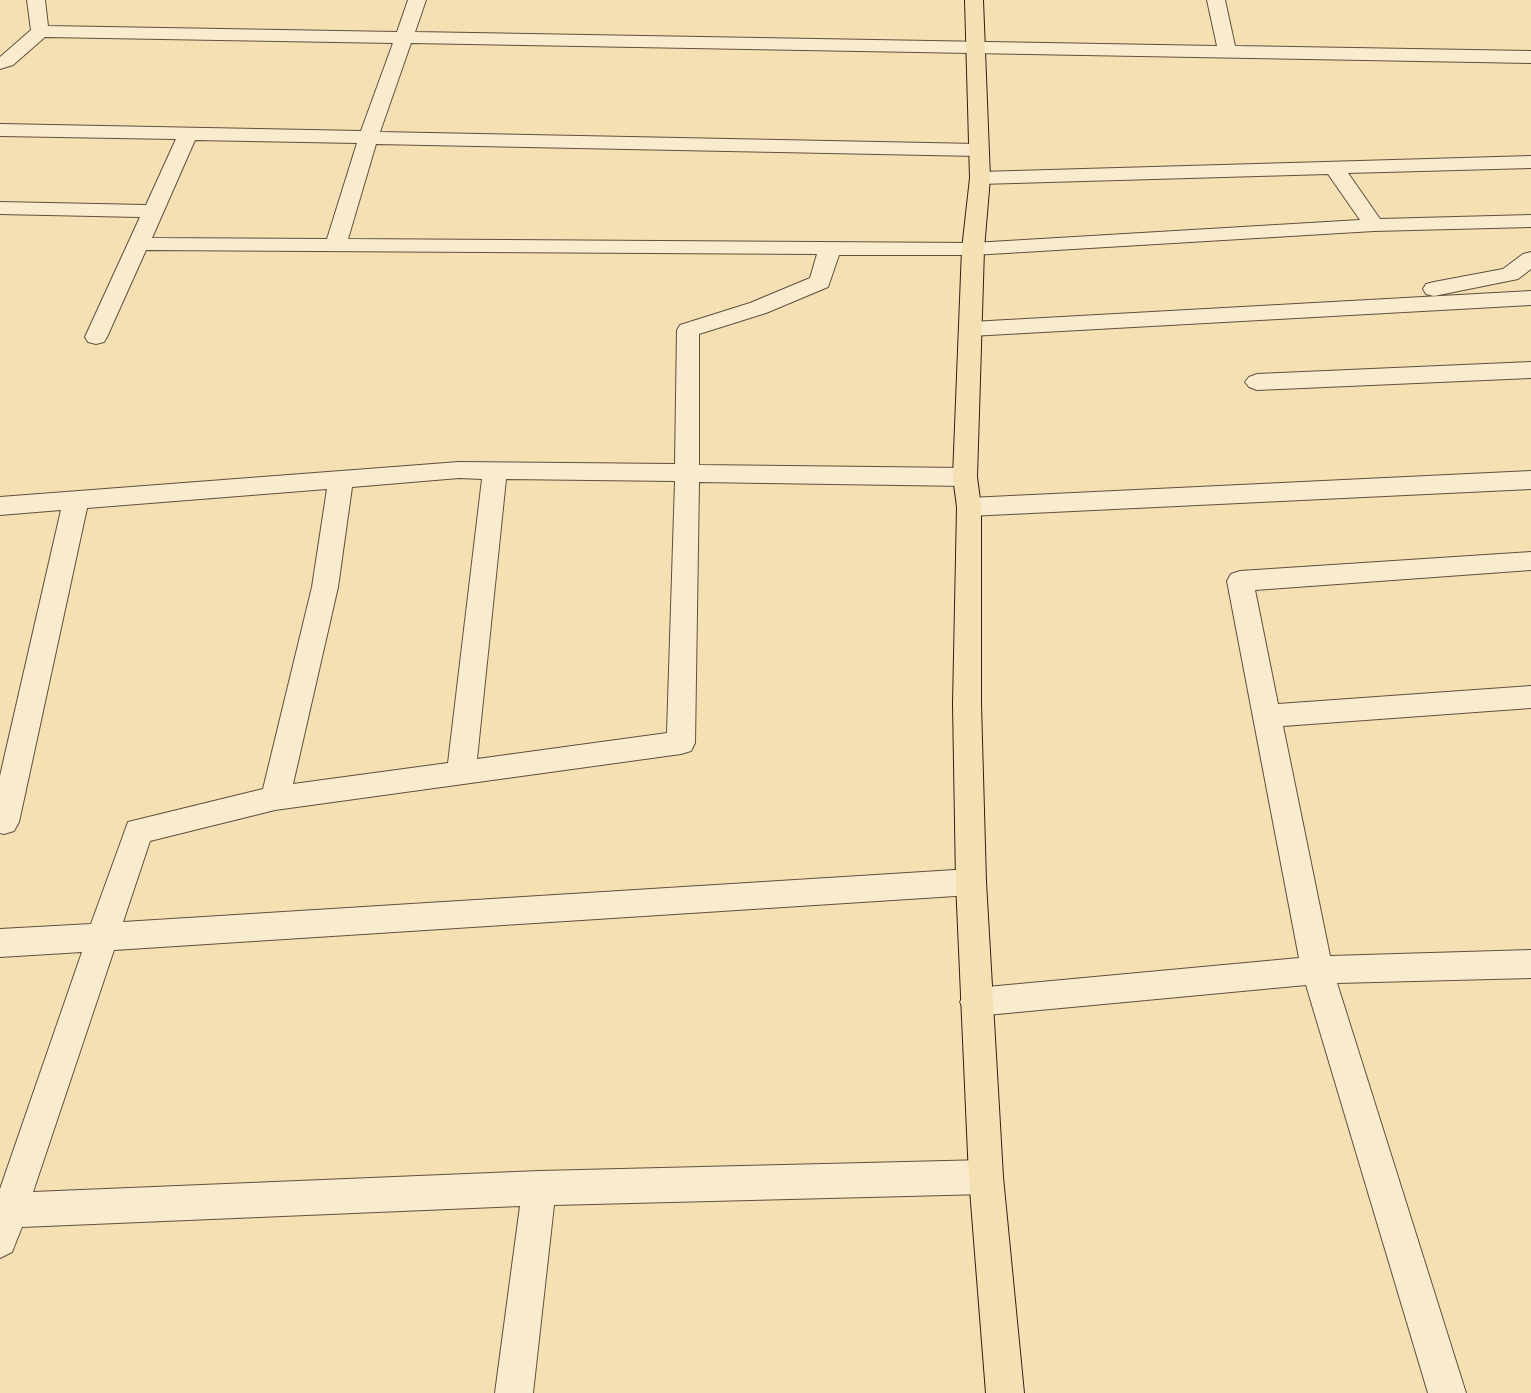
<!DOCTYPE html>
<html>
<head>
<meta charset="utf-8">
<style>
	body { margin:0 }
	canvas { display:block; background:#f5e0b3 }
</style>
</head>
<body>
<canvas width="1531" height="1393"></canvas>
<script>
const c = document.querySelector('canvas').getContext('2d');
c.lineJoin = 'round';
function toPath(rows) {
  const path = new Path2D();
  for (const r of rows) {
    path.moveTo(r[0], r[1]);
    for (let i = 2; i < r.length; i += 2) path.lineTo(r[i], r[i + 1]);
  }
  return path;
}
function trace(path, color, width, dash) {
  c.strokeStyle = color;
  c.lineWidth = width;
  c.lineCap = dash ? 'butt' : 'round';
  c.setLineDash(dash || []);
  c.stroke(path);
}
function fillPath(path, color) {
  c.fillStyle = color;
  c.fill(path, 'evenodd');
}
const minor = toPath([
	[27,0,45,0,48,26,397,32,408,0,426,0,415,32,1217,46,1207,0,1225,0,1235,46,1531,51,1531,63,411,43,380,132,978,144,985,146,988,150,985,154,978,156,376,144,348,239,973,243,1360,220,1328,174,980,184,973,182,970,178,973,174,980,172,1531,156,1531,168,1348,173,1380,219,1531,215,1531,227,1374,231,973,255,839,255,828,287,766,313,699,334,699,465,965,468,974,471,977,477,974,483,965,486,699,482,695,743,691,751,681,754,275,810,150,841,123,922,971,869,982,873,986,882,982,891,971,895,114,950,33,1192,539,1171,986,1160,998,1165,1003,1177,998,1189,986,1194,554,1205,533,1393,495,1393,520,1206,22,1227,12,1252,0,1258,0,1189,82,952,0,957,0,929,91,924,128,822,263,789,312,587,327,489,87,508,19,822,14,831,4,834,0,833,0,776,61,510,0,515,0,497,459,462,675,464,677,330,680,325,750,303,810,278,817,254,146,250,107,337,104,342,96,344,88,342,85,337,140,217,0,214,0,202,146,205,176,139,0,136,0,124,361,131,393,43,45,37,13,65,0,69,0,57,31,30,27,0],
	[195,140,357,143,327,239,152,238,195,140],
	[459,478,482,479,448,763,293,784,338,587,352,487,459,478],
	[506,479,675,481,667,733,477,759,506,479],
	[1531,252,1531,269,1518,279,1434,296,1426,294,1423,289,1426,284,1434,282,1503,269,1523,254,1531,252],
	[1531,291,1531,305,971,336,963,334,960,329,963,324,971,322,1531,291],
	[1531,362,1531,378,1257,390,1249,387,1245,382,1249,377,1257,374,1531,362],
	[1531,471,1531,489,969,516,960,513,957,507,960,501,969,498,1531,471],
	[1531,552,1531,570,1255,590,1278,704,1531,686,1531,708,1283,726,1330,956,1531,950,1531,978,1337,983,1466,1393,1428,1393,1306,985,976,1016,965,1012,960,1002,965,992,976,988,1299,958,1227,581,1231,574,1240,571,1531,552]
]);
const major = toPath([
	[965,0,983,0,990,178,984,249,977,477,981,507,981,704,986,882,1003,1177,1024,1393,986,1393,969,1177,956,882,953,704,957,507,953,477,962,249,970,178,965,0]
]);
trace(minor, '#604f3e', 2);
trace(major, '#2f1f17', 2);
fillPath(minor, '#f8ebce');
fillPath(major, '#f5e0b3');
</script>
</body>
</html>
